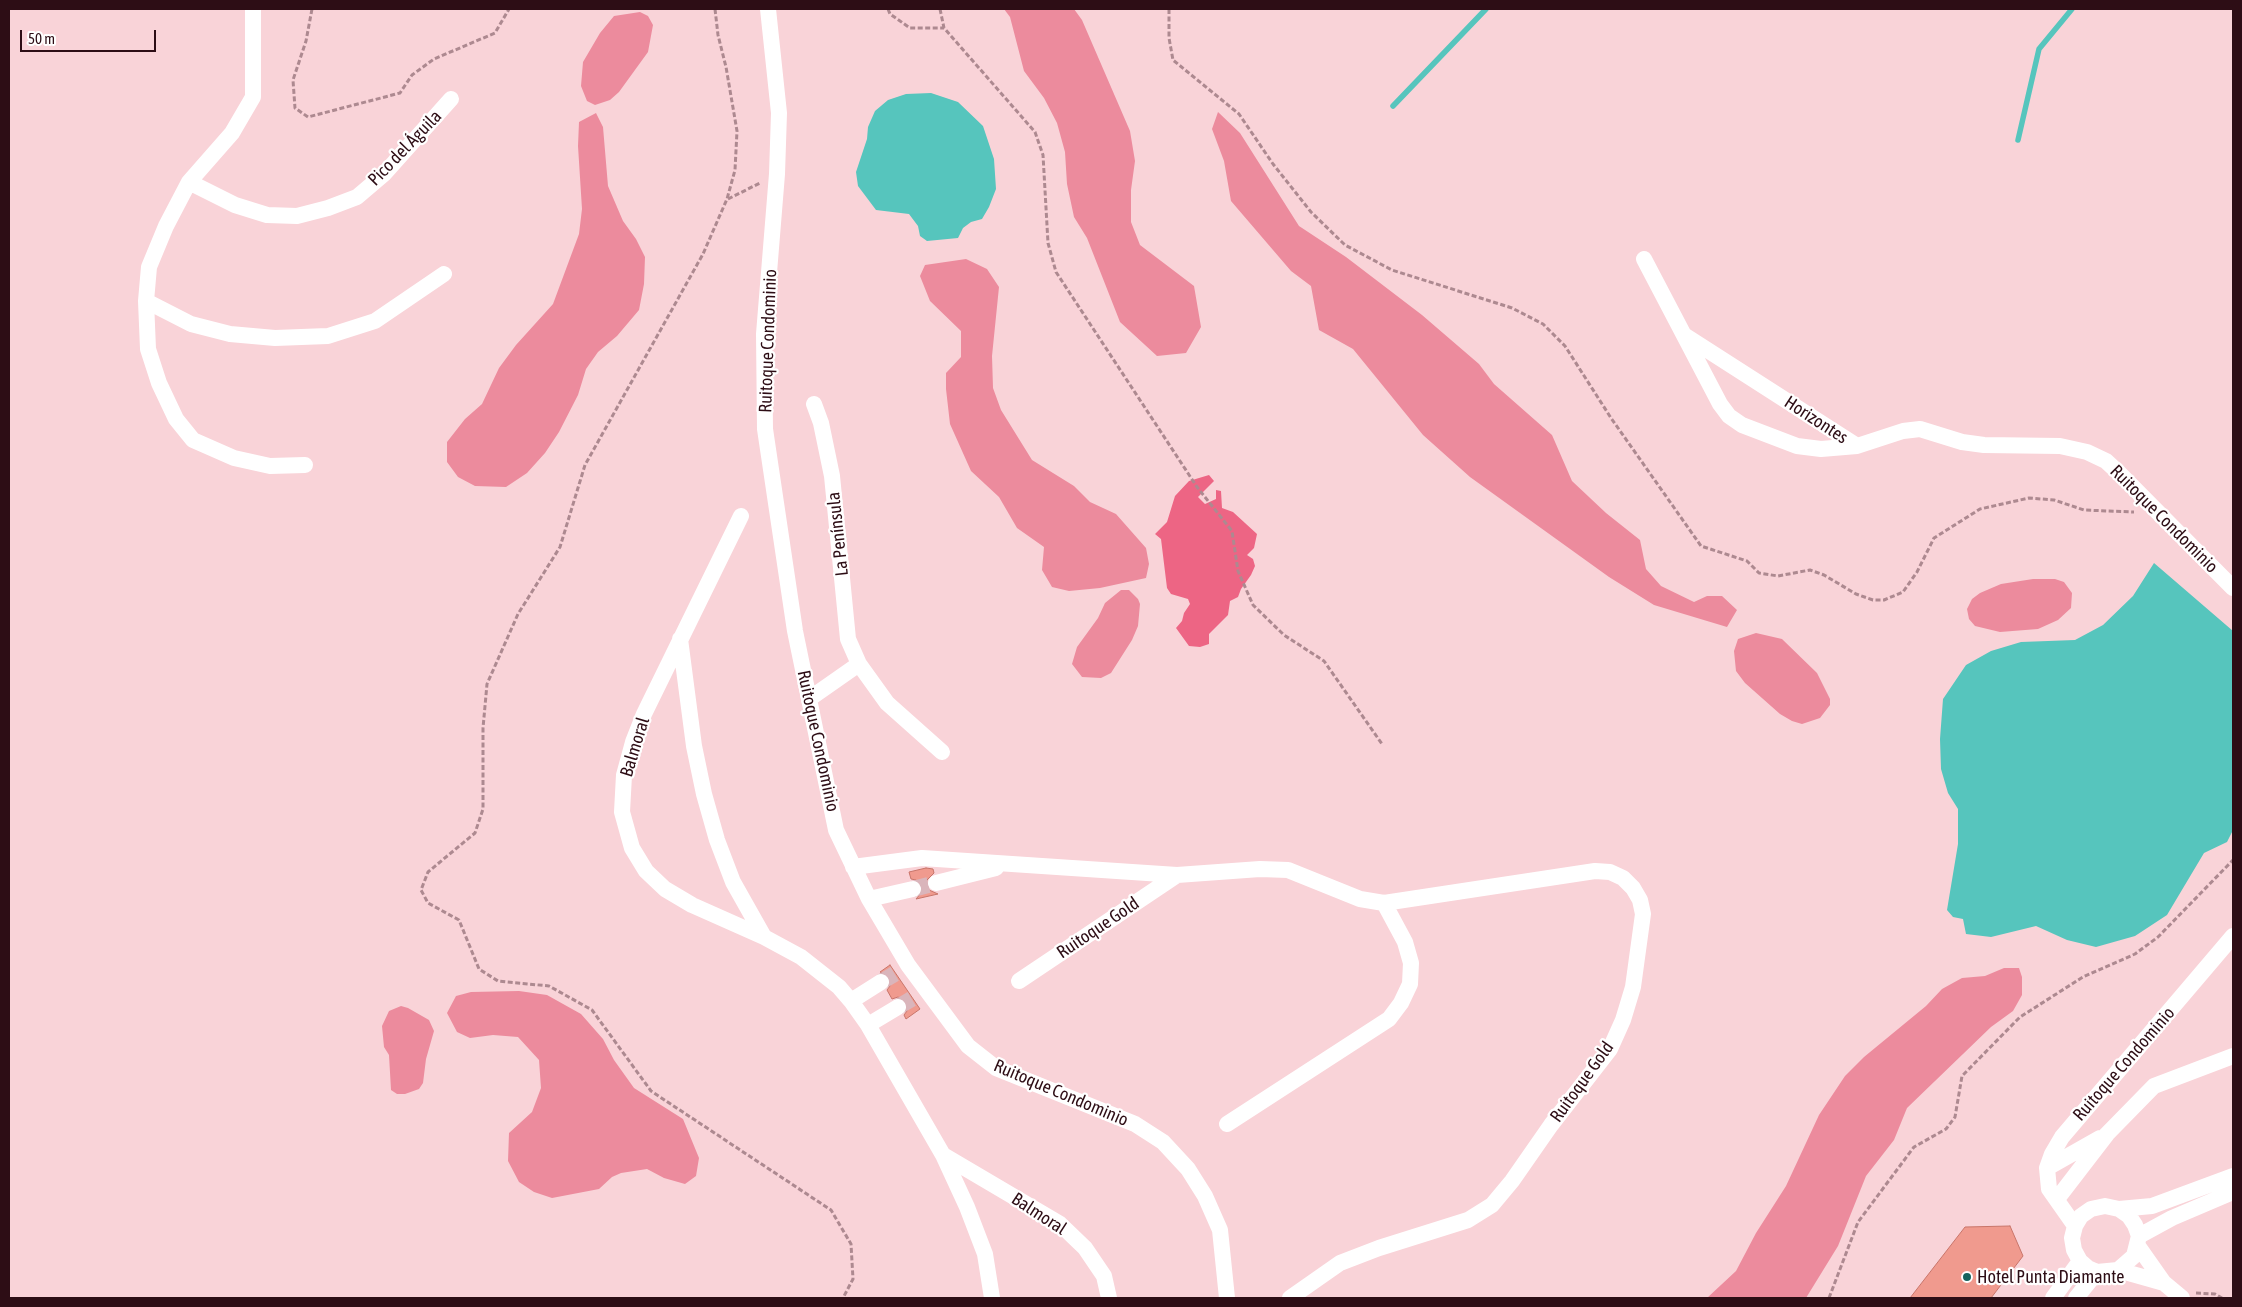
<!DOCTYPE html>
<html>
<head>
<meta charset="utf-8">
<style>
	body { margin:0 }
	#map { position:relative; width:2242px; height:1307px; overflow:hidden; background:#f9d3d8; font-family:"Asap Condensed",sans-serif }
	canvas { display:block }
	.frame { position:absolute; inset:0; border:10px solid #2d0d15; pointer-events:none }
	.scale { position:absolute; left:20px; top:30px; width:136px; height:22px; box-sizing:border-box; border:2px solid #2d0d15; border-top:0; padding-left:6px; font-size:15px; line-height:18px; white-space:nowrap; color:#2d0d15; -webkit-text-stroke:4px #fff; paint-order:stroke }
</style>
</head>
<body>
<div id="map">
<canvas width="2242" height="1307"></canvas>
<div class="frame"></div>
<div class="scale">50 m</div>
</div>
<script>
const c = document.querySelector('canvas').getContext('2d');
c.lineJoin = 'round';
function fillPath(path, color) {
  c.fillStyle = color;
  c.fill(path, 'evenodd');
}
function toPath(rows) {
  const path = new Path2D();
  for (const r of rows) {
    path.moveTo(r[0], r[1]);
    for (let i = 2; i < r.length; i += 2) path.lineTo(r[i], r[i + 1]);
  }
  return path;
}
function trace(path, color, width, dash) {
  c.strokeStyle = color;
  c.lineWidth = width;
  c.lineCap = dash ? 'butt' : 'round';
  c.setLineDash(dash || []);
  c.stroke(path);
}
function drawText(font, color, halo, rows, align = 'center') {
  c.font = font + ' "Asap Condensed",sans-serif';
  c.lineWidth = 4.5;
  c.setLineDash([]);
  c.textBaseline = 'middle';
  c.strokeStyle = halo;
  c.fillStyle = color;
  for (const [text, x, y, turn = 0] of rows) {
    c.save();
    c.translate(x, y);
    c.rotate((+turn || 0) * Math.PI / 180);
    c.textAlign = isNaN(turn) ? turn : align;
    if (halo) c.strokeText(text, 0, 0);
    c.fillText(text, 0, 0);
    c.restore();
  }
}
fillPath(toPath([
	[1004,9,1074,9,1082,20,1130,131,1135,161,1131,190,1131,222,1140,245,1194,286,1201,327,1186,353,1157,356,1120,322,1087,238,1074,217,1067,184,1065,152,1057,123,1044,98,1024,71,1010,17],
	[640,12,648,16,653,25,648,52,619,92,610,100,595,105,587,101,581,86,583,62,600,33,614,16],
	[1218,112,1240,133,1299,226,1346,257,1422,315,1479,364,1494,384,1552,435,1572,481,1606,513,1640,540,1646,569,1661,586,1694,602,1707,596,1722,596,1737,610,1727,627,1654,605,1609,577,1470,477,1423,435,1353,349,1319,330,1311,286,1291,271,1231,201,1224,161,1212,129],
	[596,113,603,127,608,186,623,221,636,239,645,257,644,284,639,310,617,336,598,352,586,369,578,395,559,432,545,453,527,473,506,487,475,486,458,477,447,462,447,442,465,419,482,404,499,368,516,345,553,304,579,234,582,209,578,146,579,122],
	[966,259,987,269,999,287,992,356,993,388,1001,410,1032,460,1074,486,1090,502,1116,514,1146,548,1149,564,1146,578,1100,588,1069,591,1052,587,1042,570,1044,547,1017,528,999,497,971,471,950,424,946,389,946,373,961,357,961,331,930,301,920,276,925,265],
	[2033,579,2055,579,2064,582,2072,593,2071,608,2058,620,2038,629,2000,632,1975,626,1969,619,1967,609,1972,599,1980,593,2001,584],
	[1121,590,1129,590,1138,599,1140,604,1138,626,1132,640,1111,673,1101,678,1082,677,1072,664,1077,647,1098,618,1105,603],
	[1756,633,1782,639,1817,673,1830,699,1830,705,1820,718,1802,724,1792,721,1780,714,1745,683,1736,671,1734,651,1738,639],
	[2004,968,2019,968,2022,977,2022,995,2013,1011,1991,1027,1907,1108,1894,1140,1866,1176,1838,1246,1806,1298,1707,1298,1736,1271,1756,1233,1786,1186,1819,1115,1845,1076,1864,1057,1926,1006,1942,989,1962,978,1985,976],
	[519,991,547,995,581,1014,603,1039,614,1060,634,1088,683,1119,699,1158,696,1176,685,1184,664,1178,647,1169,621,1173,612,1177,599,1189,552,1198,534,1192,519,1182,508,1161,509,1133,532,1112,541,1088,539,1060,518,1037,493,1035,470,1038,457,1032,447,1013,456,996,471,992],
	[401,1006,408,1008,429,1020,434,1031,426,1059,423,1083,419,1089,405,1094,397,1094,391,1090,389,1055,384,1047,382,1026,389,1011]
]), '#ec8b9d');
fillPath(toPath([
	[1209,475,1214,481,1198,497,1205,504,1216,499,1216,490,1221,491,1222,508,1233,512,1257,534,1254,548,1247,555,1253,559,1255,566,1251,575,1241,589,1238,597,1230,601,1228,615,1209,634,1209,644,1200,647,1189,646,1176,628,1182,621,1184,613,1190,604,1188,599,1171,594,1167,588,1161,539,1155,534,1167,522,1175,496,1189,481]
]), '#ed6584');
fillPath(toPath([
	[931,93,958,102,983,126,994,159,996,189,989,207,982,219,971,222,963,228,958,238,927,241,920,236,918,226,909,214,876,210,858,186,856,172,867,139,868,127,875,111,888,100,906,94],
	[2154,563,2233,631,2233,830,2227,842,2204,853,2167,915,2135,936,2096,947,2067,940,2036,926,1991,937,1966,934,1963,919,1953,917,1947,910,1958,844,1958,809,1948,793,1941,769,1940,739,1943,699,1966,665,1991,651,2021,642,2075,640,2103,625,2133,596]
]), '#56c5bd');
trace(toPath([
	[1393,106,1486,9],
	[2018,140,2039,49,2072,9]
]), '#56c5bd', 5.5);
const building = toPath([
	[926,868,933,869,934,873,927,880,926,886,929,890,938,894,916,899,922,892,923,886,916,880,911,879,909,872,926,868],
	[890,965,920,1009,906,1019,904,1015,907,1011,907,1002,898,997,892,999,887,990,890,986,890,977,880,972,890,965],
	[2010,1226,2023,1256,1991,1298,1910,1298,1965,1227,2010,1226]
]);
fillPath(building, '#f09a8e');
trace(building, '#c8756a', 1);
trace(toPath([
	[913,889,936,883],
	[881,982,896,973],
	[898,1007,913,998]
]), '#dab5bb', 16, [16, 8]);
trace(toPath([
	[312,9,306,41,293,80,295,108,308,117,400,93,412,75,434,59,495,33,509,9],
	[715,9,718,35,726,67,737,131,735,170,727,199,703,254,585,465,560,547,518,614,487,684,483,728,483,809,475,833,428,872,421,890,428,903,459,920,479,969,498,981,549,986,592,1010,651,1091,831,1210,851,1244,853,1279,843,1298],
	[888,9,890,14,910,28,944,28],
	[940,9,944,28,1035,132,1043,155,1048,243,1056,272,1197,487,1232,531,1238,571,1253,605,1284,635,1324,661,1382,744],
	[1169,9,1169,38,1173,60,1239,114,1273,164,1311,212,1345,245,1392,270,1512,308,1543,324,1565,346,1611,418,1701,546,1747,561,1759,573,1778,576,1810,570,1824,575,1856,594,1873,600,1884,600,1903,592,1917,572,1934,538,1980,509,2029,498,2054,500,2084,510,2134,512],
	[728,199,760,183],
	[2196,1293,2215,1294,2222,1298],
	[1829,1298,1858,1222,1914,1147,1946,1129,1955,1117,1962,1076,2020,1017,2083,977,2135,954,2158,937,2233,860]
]), '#ad8990', 3, [5, 2.5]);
trace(toPath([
	[253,9,253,97,232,133,189,182,166,226,149,267,146,301,148,349,159,383,176,419,193,440,234,458,270,466,305,465],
	[768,9,779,113,777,174,764,334,765,429,795,631,836,830,869,899,908,965,968,1046,996,1068,1135,1124,1163,1142,1188,1169,1205,1196,1220,1230,1227,1298],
	[189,182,235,205,267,215,297,216,328,208,357,197,384,174,451,99],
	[1644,259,1720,404,1729,416,1742,425,1797,446,1821,449,1857,446,1903,431,1920,429,1962,442,1984,445,2060,446,2087,452,2106,461,2119,473,2233,588],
	[146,301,191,324,230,334,275,338,328,336,375,321,444,274],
	[1684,335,1857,446],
	[814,404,821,423,832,476,848,639,859,664,887,703,942,752],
	[741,516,644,714,633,742,624,775,622,812,632,848,646,871,665,889,692,905,764,937,801,957,839,987,851,1001,868,1025,943,1155,967,1207,985,1254,992,1298],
	[680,639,694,746,704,794,717,840,733,882,764,937],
	[809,699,859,664],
	[853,867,922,858,1177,875,1260,869,1288,870,1360,899,1384,903,1595,871,1610,872,1623,878,1633,888,1640,900,1643,914,1633,987,1623,1020,1610,1049,1551,1125,1512,1181,1492,1205,1468,1220,1379,1248,1340,1263,1290,1298],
	[936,883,996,868],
	[869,899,913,889],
	[1019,981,1177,875],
	[851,1001,881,982],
	[868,1025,898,1007],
	[1227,1124,1389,1019,1401,1003,1410,984,1411,963,1405,942,1384,903],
	[943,1155,1060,1224,1085,1248,1104,1276,1109,1298],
	[2047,1168,2100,1138],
	[2057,1199,2107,1134,2154,1086,2233,1056],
	[2119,1209,2129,1216,2135,1225,2139,1236,2134,1256,2118,1270,2097,1272,2088,1268,2080,1261,2074,1250,2072,1238,2075,1226,2081,1216,2091,1209,2105,1206,2119,1209,2152,1206,2233,1176],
	[2075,1226,2049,1189,2047,1168,2052,1154,2062,1137,2233,936],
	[2139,1236,2172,1218,2233,1192],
	[2138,1246,2164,1283,2182,1298],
	[2118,1270,2164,1283],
	[2053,1298,2080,1261],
	[2076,1298,2097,1272]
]), '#fff', 16);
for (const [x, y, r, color] of [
	[1967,1277,5,"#15635e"]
]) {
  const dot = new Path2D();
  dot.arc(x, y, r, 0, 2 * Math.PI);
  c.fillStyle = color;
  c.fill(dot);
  trace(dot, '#fff', 2);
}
drawText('18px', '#2d0d15', '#fff', [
	["Pico del Águila",405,148,-46],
	["Ruitoque Condominio",768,341,-88],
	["Horizontes",1816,420,33],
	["Ruitoque Condominio",2164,519,45],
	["La Península",838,534,-96],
	["Ruitoque Condominio",818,741,78],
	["Balmoral",635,747,-73],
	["Ruitoque Gold",1098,928,-34],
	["Ruitoque Condominio",2124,1064,-49],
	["Ruitoque Gold",1582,1082,-54],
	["Ruitoque Condominio",1061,1093,23],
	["Balmoral",1039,1214,33]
]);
drawText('18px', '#2d0d15', '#fff', [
	["Hotel Punta Diamante",1977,1277]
], 'left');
</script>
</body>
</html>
